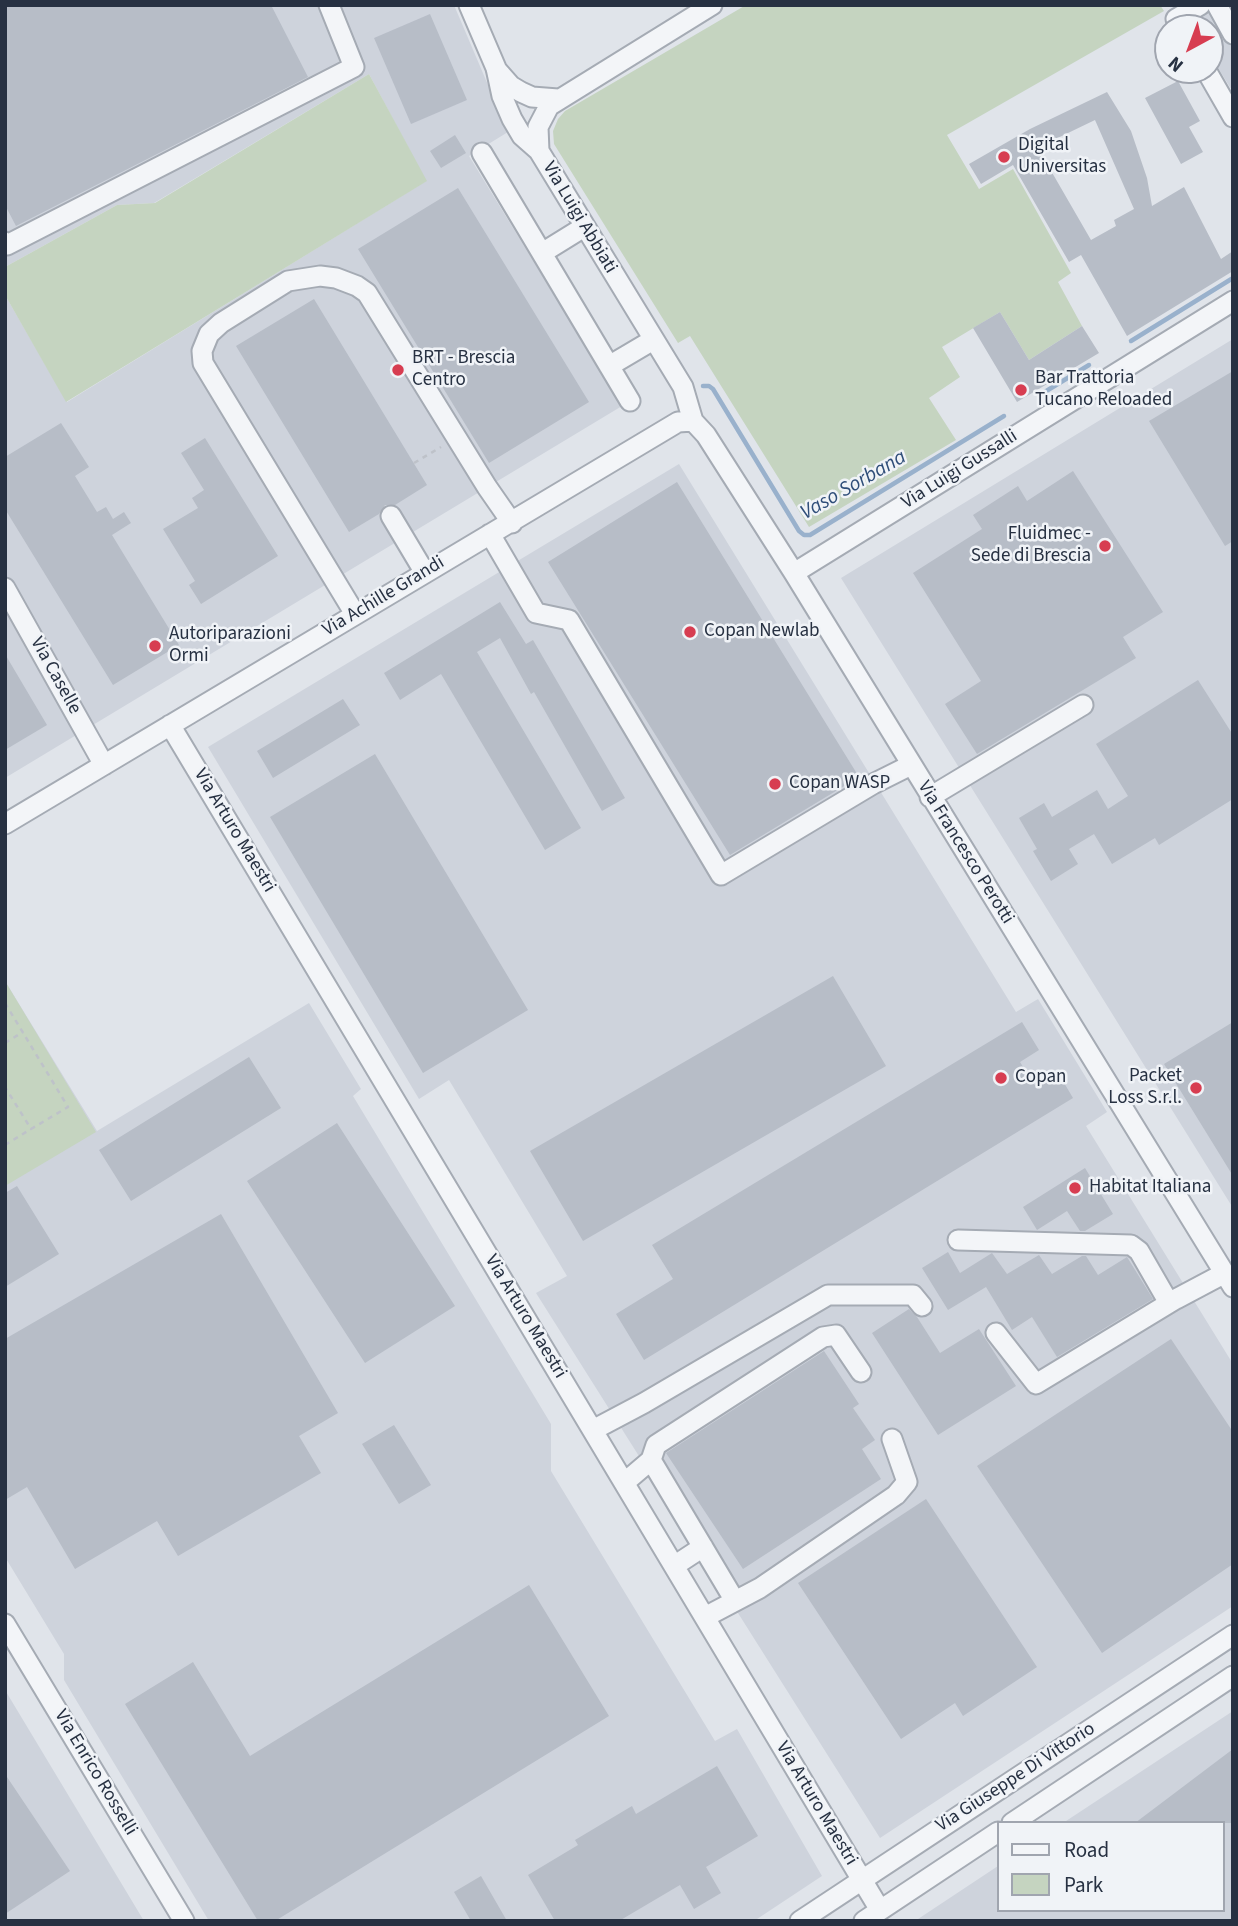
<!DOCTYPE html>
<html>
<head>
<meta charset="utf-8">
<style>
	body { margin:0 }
	#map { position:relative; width:1238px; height:1926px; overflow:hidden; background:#e0e4ea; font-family:"Source Sans 3",sans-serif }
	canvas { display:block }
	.frame { position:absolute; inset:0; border:7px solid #273142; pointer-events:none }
	.legend { position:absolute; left:997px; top:1821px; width:228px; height:91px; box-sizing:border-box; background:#f0f3f7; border:2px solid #a0a5af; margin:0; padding:9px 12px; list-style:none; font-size:21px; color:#273142 }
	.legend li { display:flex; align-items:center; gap:14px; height:35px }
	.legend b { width:35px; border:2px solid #a0a5af }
	.north { position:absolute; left:1154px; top:14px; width:70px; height:70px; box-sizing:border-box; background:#f0f3f7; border:2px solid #a0a5af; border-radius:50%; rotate:221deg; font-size:19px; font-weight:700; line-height:28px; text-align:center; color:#273142 }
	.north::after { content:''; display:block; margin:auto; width:24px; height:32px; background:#d73d51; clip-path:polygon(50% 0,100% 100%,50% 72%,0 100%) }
</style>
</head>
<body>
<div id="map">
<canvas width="1238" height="1926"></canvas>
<div class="frame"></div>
<ul class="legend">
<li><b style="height:9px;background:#f3f5f8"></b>Road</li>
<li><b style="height:19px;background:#c5d4c0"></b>Park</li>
</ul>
<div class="north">N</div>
</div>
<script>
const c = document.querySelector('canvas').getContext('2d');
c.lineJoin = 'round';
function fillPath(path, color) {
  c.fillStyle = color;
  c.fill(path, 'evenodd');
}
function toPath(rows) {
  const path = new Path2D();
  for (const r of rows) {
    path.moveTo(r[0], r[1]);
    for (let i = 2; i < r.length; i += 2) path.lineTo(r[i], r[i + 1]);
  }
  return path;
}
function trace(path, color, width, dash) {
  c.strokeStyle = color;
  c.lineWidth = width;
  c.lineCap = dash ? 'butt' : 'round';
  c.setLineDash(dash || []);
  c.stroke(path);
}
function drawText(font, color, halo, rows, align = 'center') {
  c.font = font + ' "Source Sans 3",sans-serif';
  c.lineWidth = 5;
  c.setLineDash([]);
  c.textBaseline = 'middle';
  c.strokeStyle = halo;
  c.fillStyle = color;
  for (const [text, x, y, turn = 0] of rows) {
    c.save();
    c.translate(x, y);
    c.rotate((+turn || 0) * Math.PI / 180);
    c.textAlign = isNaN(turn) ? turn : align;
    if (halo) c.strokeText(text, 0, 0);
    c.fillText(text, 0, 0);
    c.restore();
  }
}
fillPath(toPath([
	[5,5,454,5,508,132,469,156,622,406,5,778,5,295,67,402,426,181,369,74,154,203,117,205,5,267],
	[1180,5,1233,5,1233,92,1210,55,1210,28,1194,28],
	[1233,339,1233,1208,841,578],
	[679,464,1016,1012,1038,999,1107,1112,1086,1126,1233,1364,1233,1606,880,1838,536,1293,567,1276,449,1080,419,1099,208,747],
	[5,981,97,1131,309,1003,361,1089,353,1096,551,1424,551,1471,715,1741,737,1729,822,1876,754,1921,209,1921,64,1680,64,1654,5,1557],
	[5,1690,144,1921,5,1921],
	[1233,1711,1233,1921,915,1921,998,1866,998,1910,1222,1910,1222,1823,1063,1823]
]), '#ced3dc');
fillPath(toPath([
	[746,5,1160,5,1164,11,947,135,979,189,1013,169,1071,273,1058,282,1082,326,1029,360,1000,312,942,347,960,377,929,398,956,440,809,527,690,336,678,343,554,144,553,131,558,119,565,111],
	[369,74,427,181,66,402,5,295,5,267,117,205,155,203],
	[5,981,96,1132,5,1186]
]), '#c5d4c0');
trace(toPath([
	[1131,341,1233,278],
	[703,386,709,386,713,389,799,531,804,535,810,535,1004,416],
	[1043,393,1089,365]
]), '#99b1cc', 4.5);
fillPath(toPath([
	[5,5,271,5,308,77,16,226,5,205],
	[430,14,467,100,411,124,374,38],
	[1178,81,1200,121,1189,127,1203,152,1181,164,1145,98],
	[1107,92,1131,131,1147,178,1152,206,1184,187,1221,259,1233,251,1233,271,1127,336,1081,255,1069,262,1013,165,981,184,969,164,1030,129],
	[1095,120,1134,209,1114,220,1116,226,1091,240,1039,150,1041,146],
	[455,135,466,153,441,168,430,151],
	[458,188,589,402,489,463,358,249],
	[314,299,427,485,395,505,385,505,379,514,349,532,236,346],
	[1000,312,1029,360,1082,326,1099,353,1017,402,973,328],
	[1233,371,1233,541,1225,546,1149,421],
	[61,423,89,467,75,476,97,512,106,507,113,519,124,512,131,523,112,535,179,645,113,685,5,509,5,457],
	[205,438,278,556,201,604,189,585,195,581,163,529,198,508,192,498,204,490,181,453],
	[1073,471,1163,612,1123,637,1136,658,977,754,945,704,981,681,913,573,982,529,973,515,1018,486,1027,501],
	[677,482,859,777,730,855,548,562],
	[500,602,526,644,533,640,625,798,602,811,534,692,531,694,500,638,477,652,581,828,545,850,441,674,400,700,384,673],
	[5,654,47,725,5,750],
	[1198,680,1233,735,1233,799,1159,845,1155,838,1112,864,1094,834,1069,849,1078,864,1051,881,1033,851,1037,849,1019,818,1044,803,1052,817,1097,790,1108,809,1128,796,1096,744],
	[343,699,360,725,273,778,257,751],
	[375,754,528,1010,423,1073,270,817],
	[833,976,886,1066,583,1241,530,1151],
	[1022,1022,1039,1050,1020,1062,1034,1085,1057,1071,1073,1098,644,1360,616,1314,673,1279,652,1245],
	[1233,1022,1233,1176,1164,1064],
	[249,1057,281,1108,131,1201,99,1150],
	[337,1123,455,1306,365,1363,247,1181],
	[1085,1168,1113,1214,1085,1231,1080,1231,1067,1211,1037,1230,1023,1207],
	[17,1186,59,1254,5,1287,5,1193],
	[221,1214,338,1413,299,1436,321,1473,178,1556,157,1521,75,1569,27,1487,5,1500,5,1339],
	[948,1252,960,1273,992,1253,1007,1274,1039,1255,1052,1274,1082,1256,1086,1256,1098,1275,1127,1257,1153,1299,1057,1357,1032,1317,1012,1330,986,1287,948,1310,922,1268],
	[909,1309,917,1317,940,1353,979,1329,1016,1386,938,1435,872,1333],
	[1171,1339,1233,1432,1233,1564,1102,1653,977,1466],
	[824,1351,859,1404,853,1408,875,1440,862,1449,881,1479,743,1569,666,1453],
	[394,1425,431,1485,399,1504,362,1444],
	[926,1499,1037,1667,963,1716,955,1703,901,1739,798,1583],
	[529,1585,609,1716,275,1921,258,1921,125,1704,193,1662,250,1756],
	[1233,1749,1233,1823,1135,1823],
	[717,1766,758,1836,706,1867,721,1893,694,1909,680,1885,619,1921,555,1921,528,1875,578,1845,575,1840,632,1806,636,1814],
	[5,1774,70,1871,5,1914],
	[481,1876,507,1921,471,1921,454,1892]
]), '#b7bdc7');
const minor = toPath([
	[469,5,496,68,502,96,512,119,522,136,539,151],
	[712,5,549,106,538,127,539,151,683,387,693,421,706,435,794,573,1233,1287],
	[1217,5,1233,34],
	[1176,19,1200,5],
	[496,69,511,86,521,92,532,97,558,99],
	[1206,70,1233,117],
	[482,153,630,401],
	[5,242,7,245,354,67,329,5],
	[542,253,584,227],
	[609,366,653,340],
	[391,516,425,573],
	[490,534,536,613,569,620,721,875,873,784,911,765],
	[794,573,1233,301],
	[5,588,104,765],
	[355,614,203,363,202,351,209,334,221,323,288,281,320,276,336,278,357,286,367,293,487,487,512,523],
	[170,725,880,1910],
	[930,797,1083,705],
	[5,824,678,422,693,421],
	[958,1240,1131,1245,1139,1251,1169,1303],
	[996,1333,1036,1384,1176,1299,1225,1273],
	[593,1430,644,1403,828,1295,913,1295,922,1306],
	[651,1460,735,1601],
	[624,1483,651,1460,656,1445,823,1337,836,1335,861,1372],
	[674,1566,703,1547],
	[705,1617,760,1588,896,1495,907,1482,892,1439],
	[5,1624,184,1921],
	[1012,1823,1233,1676],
	[800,1921,1233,1635],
	[864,1921,998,1832]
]);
trace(minor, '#a5abb4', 23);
trace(toPath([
	[414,463,441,447],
	[5,1003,68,1107,31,1129,5,1087],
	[5,1043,23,1032],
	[5,1145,31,1129]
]), '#bec2c9', 2.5, [5, 5]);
trace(minor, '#f3f5f8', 19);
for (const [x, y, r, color] of [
	[1004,157,7,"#d73d51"],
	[398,370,7,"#d73d51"],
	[1021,390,7,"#d73d51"],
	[1105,546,7,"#d73d51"],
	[690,632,7,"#d73d51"],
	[155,646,7,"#d73d51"],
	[775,784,7,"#d73d51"],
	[1001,1078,7,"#d73d51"],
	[1196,1088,7,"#d73d51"],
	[1075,1188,7,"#d73d51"]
]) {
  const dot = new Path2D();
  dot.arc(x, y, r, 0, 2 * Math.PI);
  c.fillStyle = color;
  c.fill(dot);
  trace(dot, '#f0f3f7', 2.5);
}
drawText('19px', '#273142', '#f0f3f7', [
	["Digital",1018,146],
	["Universitas",1018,168],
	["BRT - Brescia",412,359],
	["Centro",412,381],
	["Bar Trattoria",1035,379],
	["Tucano Reloaded",1035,401],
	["Fluidmec -",1091,535,"right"],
	["Sede di Brescia",1091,557,"right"],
	["Copan Newlab",704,632],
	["Autoriparazioni",169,635],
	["Ormi",169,657],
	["Copan WASP",789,784],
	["Packet",1182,1077,"right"],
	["Loss S.r.l.",1182,1099,"right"],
	["Copan",1015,1078],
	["Habitat Italiana",1089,1188]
], 'left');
drawText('19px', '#273142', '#f0f3f7', [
	["Via Luigi Abbiati",579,218,59],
	["Via Luigi Gussalli",960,470,-32],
	["Via Achille Grandi",384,597,-31],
	["Via Caselle",55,676,61],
	["Via Arturo Maestri",234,831,59],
	["Via Francesco Perotti",965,853,58],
	["Via Arturo Maestri",525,1317,59],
	["Via Enrico Rosselli",95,1773,59],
	["Via Giuseppe Di Vittorio",1016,1778,-33],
	["Via Arturo Maestri",816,1804,59]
]);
drawText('italic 21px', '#2f4e79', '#f0f3f7', [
	["Vaso Sorbana",854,486,-30]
]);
</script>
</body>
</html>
